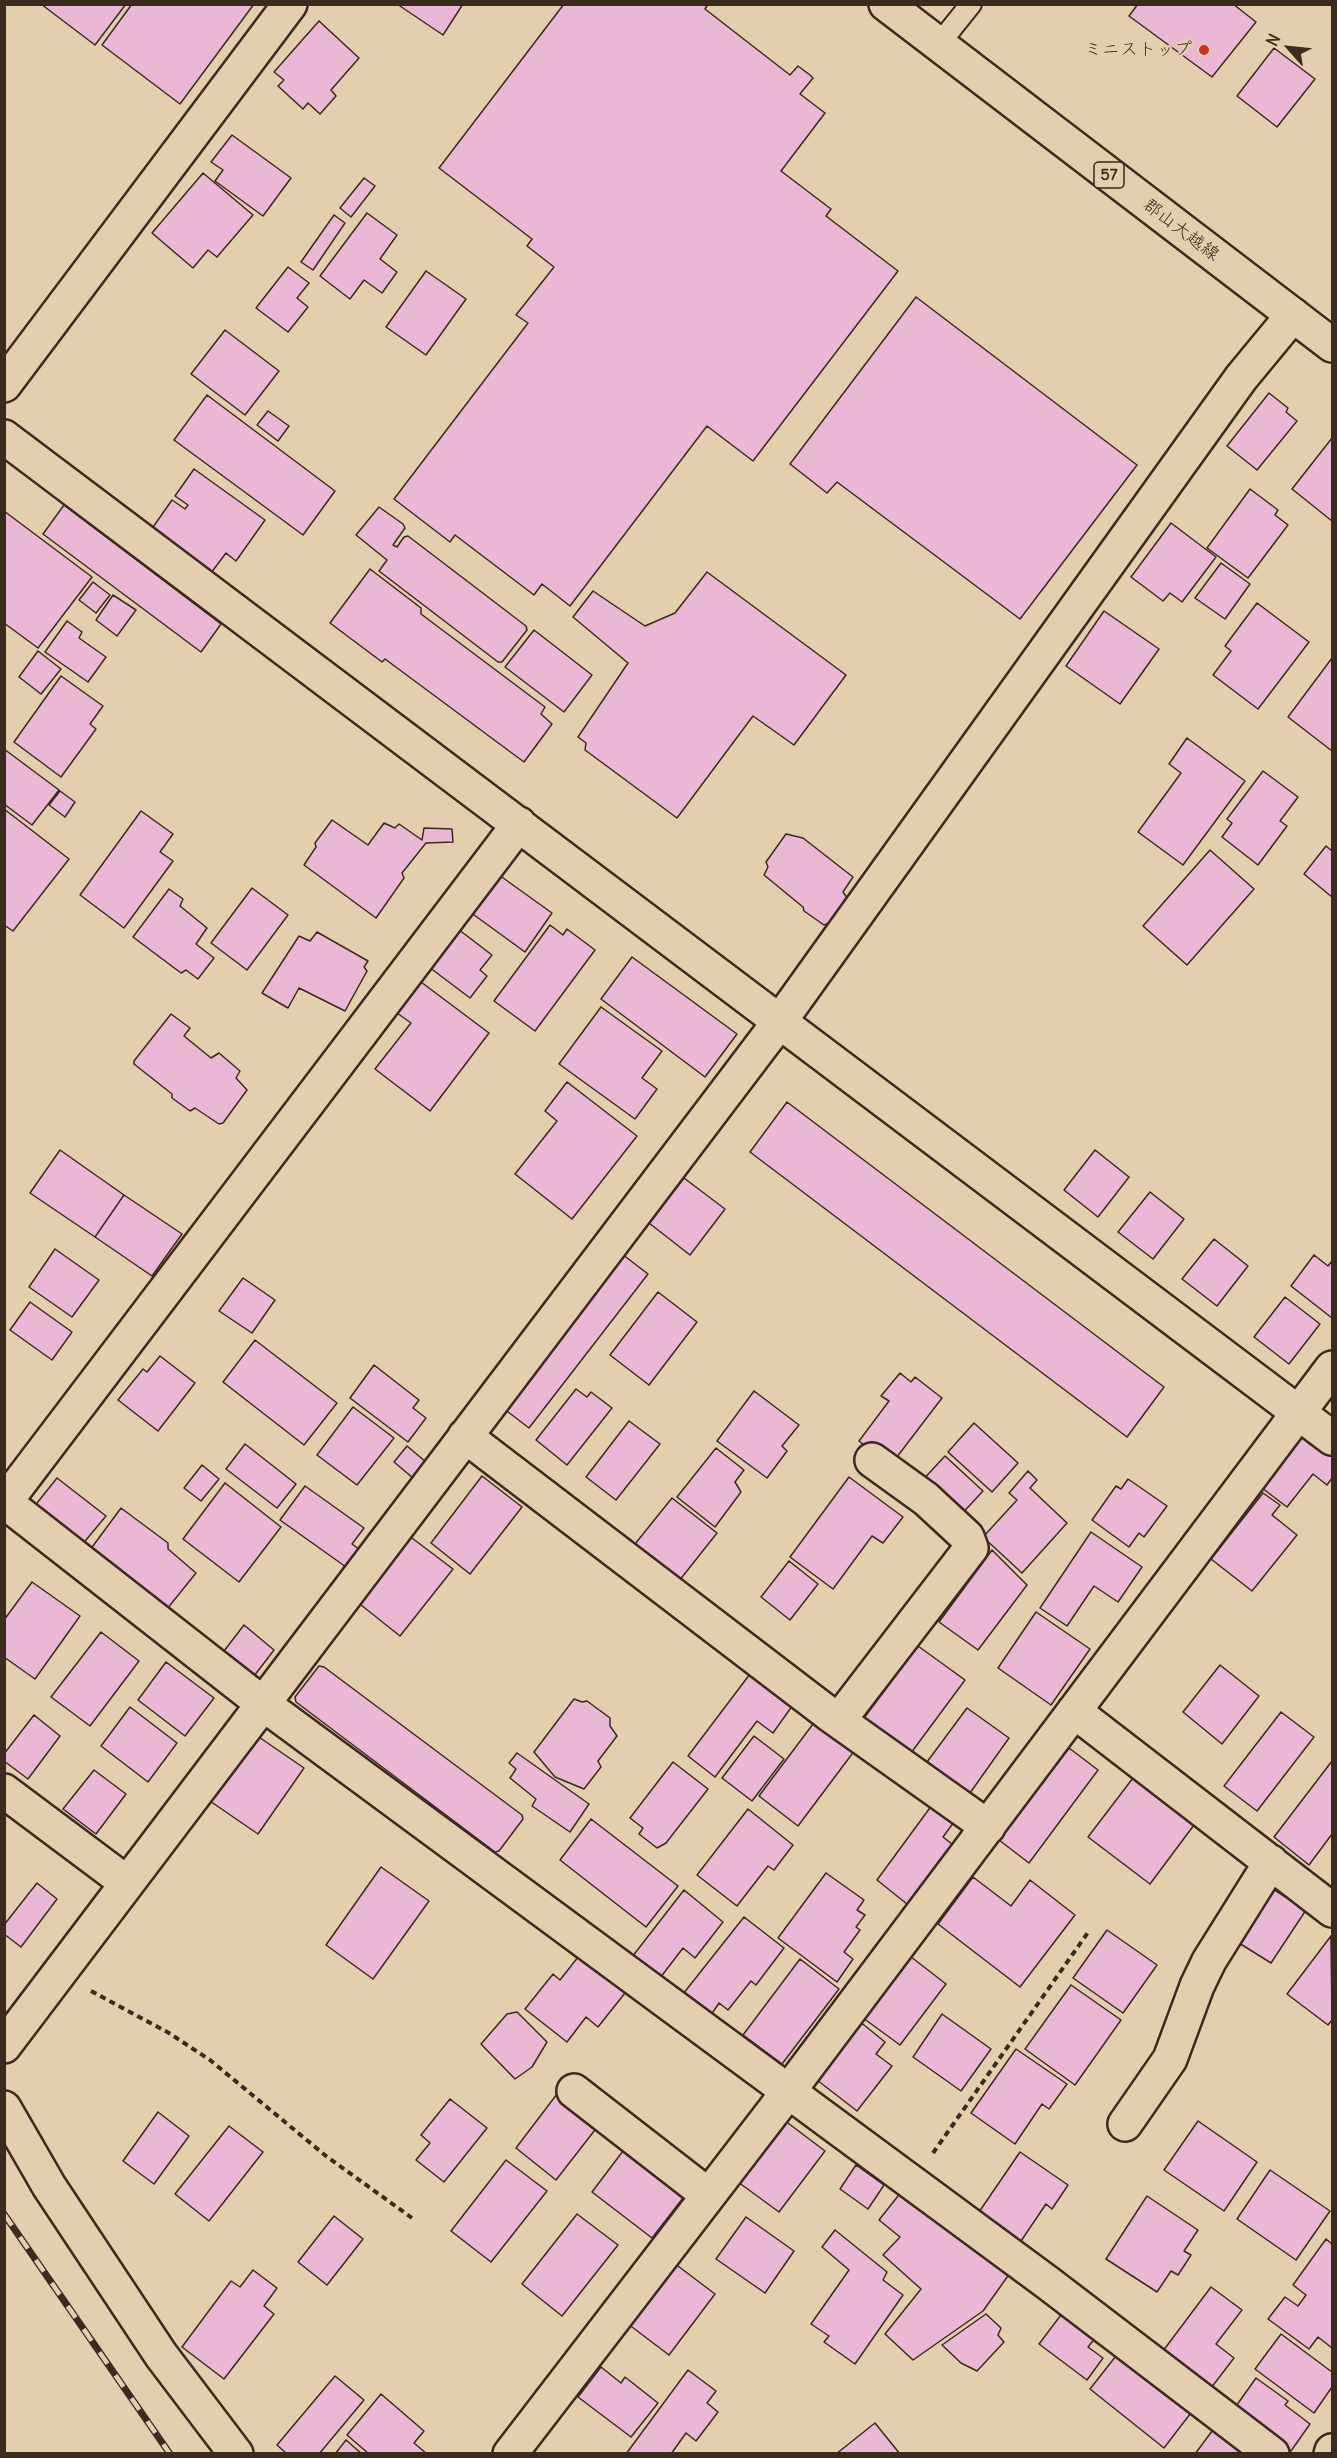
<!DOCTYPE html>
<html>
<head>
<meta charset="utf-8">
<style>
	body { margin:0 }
	#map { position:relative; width:1337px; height:2458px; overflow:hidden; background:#e3cead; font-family:Delius,sans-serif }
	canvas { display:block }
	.frame { position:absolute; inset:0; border:6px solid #3b2a1e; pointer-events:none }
	.north { position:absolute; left:1259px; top:18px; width:60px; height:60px; -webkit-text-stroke:4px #e3cead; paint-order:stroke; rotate:297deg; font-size:16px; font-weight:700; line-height:24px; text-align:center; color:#3b2a1e }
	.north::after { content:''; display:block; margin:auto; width:21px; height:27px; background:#3b2a1e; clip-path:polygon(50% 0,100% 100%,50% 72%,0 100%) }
</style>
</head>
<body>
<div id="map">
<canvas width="1337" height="2458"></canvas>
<div class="frame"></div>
<div class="north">N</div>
</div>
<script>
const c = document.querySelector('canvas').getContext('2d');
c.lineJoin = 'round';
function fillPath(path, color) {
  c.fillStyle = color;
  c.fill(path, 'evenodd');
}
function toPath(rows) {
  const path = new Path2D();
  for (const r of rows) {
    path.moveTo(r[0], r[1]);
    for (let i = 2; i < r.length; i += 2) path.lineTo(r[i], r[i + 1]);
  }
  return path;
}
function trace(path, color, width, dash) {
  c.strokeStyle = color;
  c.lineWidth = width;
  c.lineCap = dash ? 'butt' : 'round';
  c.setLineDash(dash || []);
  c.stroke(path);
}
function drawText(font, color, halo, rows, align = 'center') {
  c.font = font + ' Delius,"Klee One",sans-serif';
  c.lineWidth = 4.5;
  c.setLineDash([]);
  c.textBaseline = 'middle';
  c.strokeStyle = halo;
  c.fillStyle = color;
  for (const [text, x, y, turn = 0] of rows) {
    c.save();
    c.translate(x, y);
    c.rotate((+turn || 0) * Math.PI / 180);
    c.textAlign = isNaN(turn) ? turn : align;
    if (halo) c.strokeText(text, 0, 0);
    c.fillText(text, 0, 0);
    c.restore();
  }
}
const building = toPath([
	[41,4,126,4,95,45,41,4],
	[132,4,254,4,180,104,102,45,132,4],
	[397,4,463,4,443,35,397,4],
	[564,4,708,4,705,9,790,75,798,66,810,75,813,78,800,94,825,113,781,171,831,209,826,216,898,271,753,461,707,426,570,606,542,584,534,595,455,535,450,542,394,499,528,323,516,315,554,267,527,246,532,239,439,168,564,4],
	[1138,4,1233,4,1256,22,1212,77,1129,16,1138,4],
	[319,21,359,58,331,90,336,96,320,114,308,103,303,109,278,86,284,80,274,72,319,21],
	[1274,48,1315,79,1277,127,1237,96,1274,48],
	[232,135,291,178,263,216,215,181,223,170,211,162,232,135],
	[203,173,253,215,217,257,208,250,193,268,152,233,203,173],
	[364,178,375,186,351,217,340,208,364,178],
	[367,213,397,235,380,259,397,272,382,293,364,280,350,299,320,276,367,213],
	[334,215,345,223,313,270,301,262,334,215],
	[288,267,309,283,297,298,308,307,288,332,256,308,288,267],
	[426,271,466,299,426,355,386,327,426,271],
	[916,297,1137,465,1020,619,837,482,827,493,790,464,916,297],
	[225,330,279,371,245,415,191,374,225,330],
	[1269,393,1288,408,1286,412,1297,421,1257,470,1227,446,1269,393],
	[207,395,335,491,303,535,174,440,207,395],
	[268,411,289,426,278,441,257,425,268,411],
	[1332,438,1332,521,1292,489,1332,438],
	[194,469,265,520,236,561,226,553,211,573,151,530,172,500,185,509,188,505,175,496,194,469],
	[1250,489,1278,510,1275,515,1288,525,1248,578,1207,548,1250,489],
	[64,505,221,624,201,652,43,534,64,505],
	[379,507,403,524,405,528,393,545,397,547,404,537,408,536,526,626,527,630,502,662,498,662,379,571,387,560,356,535,379,507],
	[4,511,92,577,38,648,4,623,4,511],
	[1171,523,1216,557,1182,602,1170,593,1163,601,1131,577,1171,523],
	[1221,563,1250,584,1225,619,1195,598,1221,563],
	[370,569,421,608,421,614,545,707,541,714,552,724,524,762,385,659,382,662,330,623,370,569],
	[707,572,846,675,794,745,753,716,677,818,585,750,586,743,578,737,628,663,573,617,593,591,645,626,675,613,707,572],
	[93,582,110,595,96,613,79,600,93,582],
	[113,595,136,610,117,636,96,620,113,595],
	[1257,603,1309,642,1258,709,1213,675,1231,651,1225,646,1257,603],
	[1104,611,1159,649,1120,704,1066,666,1104,611],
	[67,621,82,632,79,638,106,657,88,682,45,652,67,621],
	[534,630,592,675,564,712,505,667,534,630],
	[38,651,61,669,41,694,19,677,38,651],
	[1332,658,1332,751,1288,717,1332,658],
	[61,676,103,706,90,724,96,729,61,777,14,742,61,676],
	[1187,738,1245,781,1183,865,1138,832,1181,773,1169,764,1187,738],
	[4,749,59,790,32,825,4,804,4,749],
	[1263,771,1298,797,1280,821,1287,826,1258,865,1222,837,1232,823,1227,819,1263,771],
	[60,791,75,802,65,817,49,805,60,791],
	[4,809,69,859,13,931,4,925,4,809],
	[141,811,173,834,160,852,173,861,124,928,80,895,141,811],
	[332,820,368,845,384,823,395,828,399,824,422,840,424,828,452,829,453,842,426,843,402,873,404,878,376,918,304,865,316,847,315,843,332,820],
	[786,834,803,838,853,877,843,892,850,902,837,920,824,925,804,911,803,907,764,875,768,867,766,862,786,834],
	[1326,846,1332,851,1332,897,1304,874,1326,846],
	[1210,850,1254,889,1187,965,1143,926,1210,850],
	[499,875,552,913,525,952,470,912,499,875],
	[252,888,288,915,247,970,211,943,252,888],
	[169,889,183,899,180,906,207,928,196,944,214,958,198,979,186,970,181,973,133,937,169,889],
	[550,925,563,935,567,929,595,950,535,1031,494,1001,550,925],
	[454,926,492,955,480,970,487,976,470,998,425,964,454,926],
	[317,932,368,961,364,967,367,971,345,1011,299,988,288,1008,262,993,299,936,310,941,317,932],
	[632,957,737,1034,705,1077,601,999,632,957],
	[421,982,489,1033,430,1111,375,1069,411,1023,397,1013,421,982],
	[601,1007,662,1051,642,1078,657,1089,635,1119,559,1064,601,1007],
	[171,1014,190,1028,184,1036,211,1058,219,1053,240,1071,236,1078,247,1090,223,1123,219,1124,195,1108,190,1111,172,1098,172,1094,134,1064,134,1061,171,1014],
	[567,1082,637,1136,572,1219,515,1174,557,1121,545,1111,567,1082],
	[787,1102,1164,1387,1127,1437,750,1152,787,1102],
	[60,1150,124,1195,95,1237,30,1193,60,1150],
	[1095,1150,1129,1177,1098,1217,1064,1190,1095,1150],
	[684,1178,725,1209,690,1255,649,1223,684,1178],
	[1150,1192,1184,1219,1153,1259,1118,1232,1150,1192],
	[124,1195,182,1234,152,1276,95,1237,124,1195],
	[1214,1239,1248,1266,1217,1306,1182,1279,1214,1239],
	[55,1249,99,1280,72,1317,29,1287,55,1249],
	[618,1251,648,1274,529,1428,499,1405,618,1251],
	[1314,1255,1328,1266,1332,1261,1332,1318,1291,1286,1314,1255],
	[243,1278,275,1300,252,1333,219,1311,243,1278],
	[658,1292,697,1322,649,1385,610,1355,658,1292],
	[1285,1297,1320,1324,1289,1364,1254,1337,1285,1297],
	[30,1302,72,1332,52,1360,10,1330,30,1302],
	[255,1340,337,1403,304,1445,223,1382,255,1340],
	[160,1356,195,1383,158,1431,118,1400,143,1369,147,1372,160,1356],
	[374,1365,419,1400,413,1408,426,1418,408,1442,350,1398,374,1365],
	[900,1373,911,1382,915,1377,942,1398,890,1466,859,1441,889,1401,881,1396,900,1373],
	[576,1389,587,1397,591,1392,612,1408,567,1465,536,1440,576,1389],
	[754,1391,799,1425,782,1446,787,1451,767,1478,717,1441,754,1391],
	[353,1407,394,1438,357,1485,317,1455,353,1407],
	[629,1421,660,1444,616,1500,586,1477,629,1421],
	[974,1423,1018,1463,992,1492,948,1452,974,1423],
	[1302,1434,1332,1457,1332,1478,1327,1485,1313,1474,1287,1507,1262,1488,1302,1434],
	[245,1444,296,1484,277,1508,226,1469,245,1444],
	[407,1446,426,1462,413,1478,394,1462,407,1446],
	[716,1448,744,1470,735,1482,741,1492,715,1527,677,1497,716,1448],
	[945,1456,983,1491,957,1519,919,1484,945,1456],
	[202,1465,219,1479,201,1501,184,1488,202,1465],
	[1028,1471,1037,1480,1030,1488,1067,1523,1022,1573,983,1537,1017,1500,1009,1493,1028,1471],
	[482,1476,522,1507,470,1574,431,1543,482,1476],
	[849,1477,903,1517,883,1543,872,1536,833,1589,790,1557,849,1477],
	[57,1478,106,1516,81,1546,38,1514,37,1503,57,1478],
	[1128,1479,1167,1506,1144,1537,1139,1533,1129,1547,1092,1520,1116,1486,1121,1489,1128,1479],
	[225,1483,281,1527,239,1582,183,1539,225,1483],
	[305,1486,364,1528,352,1544,359,1549,346,1567,280,1520,305,1486],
	[1263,1493,1280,1505,1272,1515,1297,1535,1252,1591,1211,1559,1263,1493],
	[672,1498,717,1533,675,1586,636,1556,641,1548,635,1544,672,1498],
	[121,1508,168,1543,168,1549,196,1573,167,1609,90,1550,121,1508],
	[1091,1532,1142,1567,1118,1602,1094,1586,1067,1626,1040,1608,1091,1532],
	[408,1535,453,1569,400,1636,356,1601,408,1535],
	[992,1550,1027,1585,978,1650,939,1622,992,1550],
	[789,1561,818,1584,790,1620,761,1597,789,1561],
	[32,1582,80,1616,35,1679,4,1657,4,1620,32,1582],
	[1036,1612,1090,1649,1051,1705,998,1668,1036,1612],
	[244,1625,274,1650,254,1676,224,1651,244,1625],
	[101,1632,139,1661,90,1726,51,1697,101,1632],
	[918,1646,965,1680,908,1757,861,1722,918,1646],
	[166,1662,214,1698,185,1736,138,1700,166,1662],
	[1220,1665,1259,1696,1222,1744,1183,1712,1220,1665],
	[319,1666,324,1667,522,1815,523,1819,499,1851,495,1852,296,1702,295,1697,319,1666],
	[753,1670,795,1702,773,1733,757,1721,715,1777,688,1756,753,1670],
	[574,1699,582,1702,587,1701,610,1718,610,1726,617,1736,598,1761,601,1767,584,1789,555,1777,534,1752,574,1699],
	[130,1707,177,1743,148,1782,101,1746,130,1707],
	[967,1708,1009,1738,970,1793,927,1762,967,1708],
	[1281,1712,1314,1737,1257,1811,1224,1786,1281,1712],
	[34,1715,60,1736,28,1779,4,1761,4,1754,34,1715],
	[816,1720,855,1750,798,1826,759,1796,816,1720],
	[253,1733,304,1768,258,1834,207,1799,253,1733],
	[754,1736,784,1759,752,1801,722,1778,754,1736],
	[1069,1748,1098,1770,1029,1863,999,1840,1069,1748],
	[517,1753,589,1804,570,1832,532,1806,536,1799,510,1778,516,1769,509,1763,517,1753],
	[1332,1761,1332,1834,1309,1865,1274,1837,1332,1761],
	[673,1762,708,1789,666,1843,657,1848,639,1834,643,1828,630,1818,673,1762],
	[94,1770,126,1794,96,1834,63,1809,94,1770],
	[1133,1778,1194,1825,1150,1884,1088,1837,1133,1778],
	[932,1805,954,1822,943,1837,952,1844,907,1904,877,1880,932,1805],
	[748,1809,793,1845,774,1870,768,1866,737,1906,697,1875,748,1809],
	[591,1819,678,1886,646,1927,560,1860,591,1819],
	[381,1867,429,1901,373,1979,326,1945,381,1867],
	[826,1873,864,1900,857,1910,865,1915,856,1927,860,1930,844,1952,853,1959,837,1982,778,1938,826,1873],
	[973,1877,1011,1906,1030,1880,1075,1915,1020,1987,938,1924,973,1877],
	[37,1883,57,1899,21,1947,4,1934,4,1925,37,1883],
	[1273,1889,1306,1910,1271,1963,1239,1943,1273,1889],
	[684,1890,723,1922,695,1958,683,1948,660,1978,632,1957,684,1890],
	[744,1917,784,1948,756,1985,751,1981,728,2010,719,2003,711,2015,683,1994,744,1917],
	[1107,1930,1157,1965,1123,2013,1073,1978,1107,1930],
	[1331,1936,1332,2020,1328,2025,1287,1994,1331,1936],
	[582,1952,629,1988,598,2027,586,2017,567,2042,525,2009,553,1974,560,1980,582,1952],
	[906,1953,946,1984,900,2045,859,2015,906,1953],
	[800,1959,839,1989,782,2064,743,2035,800,1959],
	[1071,1985,1121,2020,1075,2085,1025,2049,1071,1985],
	[517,2012,547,2042,532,2067,515,2079,481,2044,507,2014,517,2012],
	[942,2014,991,2049,961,2091,913,2057,942,2014],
	[859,2021,885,2042,876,2054,892,2066,857,2111,817,2080,859,2021],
	[1016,2049,1067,2084,1049,2109,1042,2104,1015,2144,971,2113,1016,2049],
	[557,2094,598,2126,556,2180,516,2148,557,2094],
	[450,2099,487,2128,444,2182,416,2160,430,2143,421,2135,450,2099],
	[158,2112,189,2136,154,2184,123,2161,158,2112],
	[784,2120,825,2151,779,2212,738,2182,784,2120],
	[1198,2121,1257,2162,1224,2211,1164,2170,1198,2121],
	[229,2126,263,2152,209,2221,175,2194,229,2126],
	[623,2151,683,2198,652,2238,592,2192,623,2151],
	[1020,2152,1068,2185,1052,2209,1046,2204,1019,2244,977,2215,1020,2152],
	[506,2160,547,2191,491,2262,451,2231,506,2160],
	[856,2165,884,2185,868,2209,840,2189,856,2165],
	[1270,2170,1330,2211,1296,2260,1237,2219,1270,2170],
	[902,2191,1010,2273,983,2311,913,2360,885,2334,921,2289,883,2255,900,2237,879,2220,902,2191],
	[1147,2196,1198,2230,1184,2251,1191,2255,1178,2275,1171,2271,1157,2292,1106,2259,1147,2196],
	[577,2214,618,2245,562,2316,522,2284,577,2214],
	[334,2216,363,2239,327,2285,298,2262,334,2216],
	[746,2217,794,2251,765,2293,716,2259,746,2217],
	[835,2230,887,2272,883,2280,903,2295,855,2364,824,2342,829,2336,811,2324,849,2270,822,2247,835,2230],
	[1326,2239,1332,2244,1332,2348,1318,2337,1309,2349,1268,2319,1285,2297,1298,2306,1306,2295,1293,2285,1326,2239],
	[674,2263,715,2294,669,2355,628,2324,674,2263],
	[253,2270,277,2288,264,2306,274,2314,224,2379,182,2347,231,2281,240,2287,253,2270],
	[1211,2287,1242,2310,1216,2344,1234,2358,1211,2388,1163,2351,1211,2287],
	[1070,2303,1103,2328,1088,2347,1103,2358,1087,2380,1039,2344,1070,2303],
	[986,2314,1001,2328,998,2335,1004,2342,977,2371,961,2363,942,2345,986,2314],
	[1281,2334,1332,2372,1332,2387,1314,2413,1255,2369,1281,2334],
	[1123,2347,1197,2405,1164,2448,1090,2389,1123,2347],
	[601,2367,621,2383,625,2377,658,2403,631,2437,578,2397,601,2367],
	[688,2370,716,2391,707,2403,718,2412,696,2441,686,2433,671,2454,626,2454,688,2370],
	[335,2376,364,2400,319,2454,287,2454,277,2445,335,2376],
	[1256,2378,1288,2401,1285,2405,1310,2424,1291,2451,1234,2409,1256,2378],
	[381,2394,424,2431,414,2443,427,2454,369,2454,347,2435,381,2394],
	[875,2423,900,2454,836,2454,875,2423],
	[1218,2423,1257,2454,1195,2454,1218,2423],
	[346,2440,362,2454,335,2454,346,2440]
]);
fillPath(building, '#eab7d5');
trace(building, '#3b2a1e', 1.5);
const lane = toPath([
	[939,44,971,4]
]);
const street = toPath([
	[4,385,290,4],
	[4,437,1332,1438],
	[519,824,5,1502,262,1703,1048,2283,1272,2454],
	[465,1436,829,1714,988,1827],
	[1074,1711,1332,1910],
	[839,1720,971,1548,967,1537,926,1499,872,1460],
	[4,1791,127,1883],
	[4,2046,780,1021,1241,378,1293,315],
	[574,2091,708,2195],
	[4,2108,49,2186,161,2355,236,2454],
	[1125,2124,1170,2059,1197,1986,1209,1961,1271,1862],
	[510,2454,788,2092,1332,1368],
	[1331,2454,1332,2451]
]);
const primary = toPath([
	[886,4,1332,345]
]);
trace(lane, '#3b2a1e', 24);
trace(street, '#3b2a1e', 38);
trace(primary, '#3b2a1e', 38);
trace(toPath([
	[91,1991,169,2033,210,2060,326,2156,412,2218],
	[933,2153,1089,1931]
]), '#3b2a1e', 4, [6, 4.5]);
trace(lane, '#e3cead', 20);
trace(street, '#e3cead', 33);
trace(primary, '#e3cead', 33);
const rail = toPath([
	[4,2214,170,2454]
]);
trace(rail, '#3b2a1e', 7);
trace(rail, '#e3cead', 4.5, [14]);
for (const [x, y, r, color] of [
	[1204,50,6,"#c8321e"]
]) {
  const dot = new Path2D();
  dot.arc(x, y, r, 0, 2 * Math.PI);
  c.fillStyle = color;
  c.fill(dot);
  trace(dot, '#e3cead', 2);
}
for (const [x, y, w] of [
	[1109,175,30]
]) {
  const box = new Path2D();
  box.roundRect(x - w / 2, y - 13, w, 26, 4.5);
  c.fillStyle = '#e3cead';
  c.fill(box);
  trace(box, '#3b2a1e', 1.5);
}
drawText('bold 16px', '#3b2a1e', null, [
	["57",1109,175]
]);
drawText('18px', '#3b2a1e', '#e3cead', [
	["ミニストップ",1192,50]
], 'right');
drawText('18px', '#3b2a1e', '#e3cead', [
	["郡山大越線",1181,230,37]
]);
</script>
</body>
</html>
